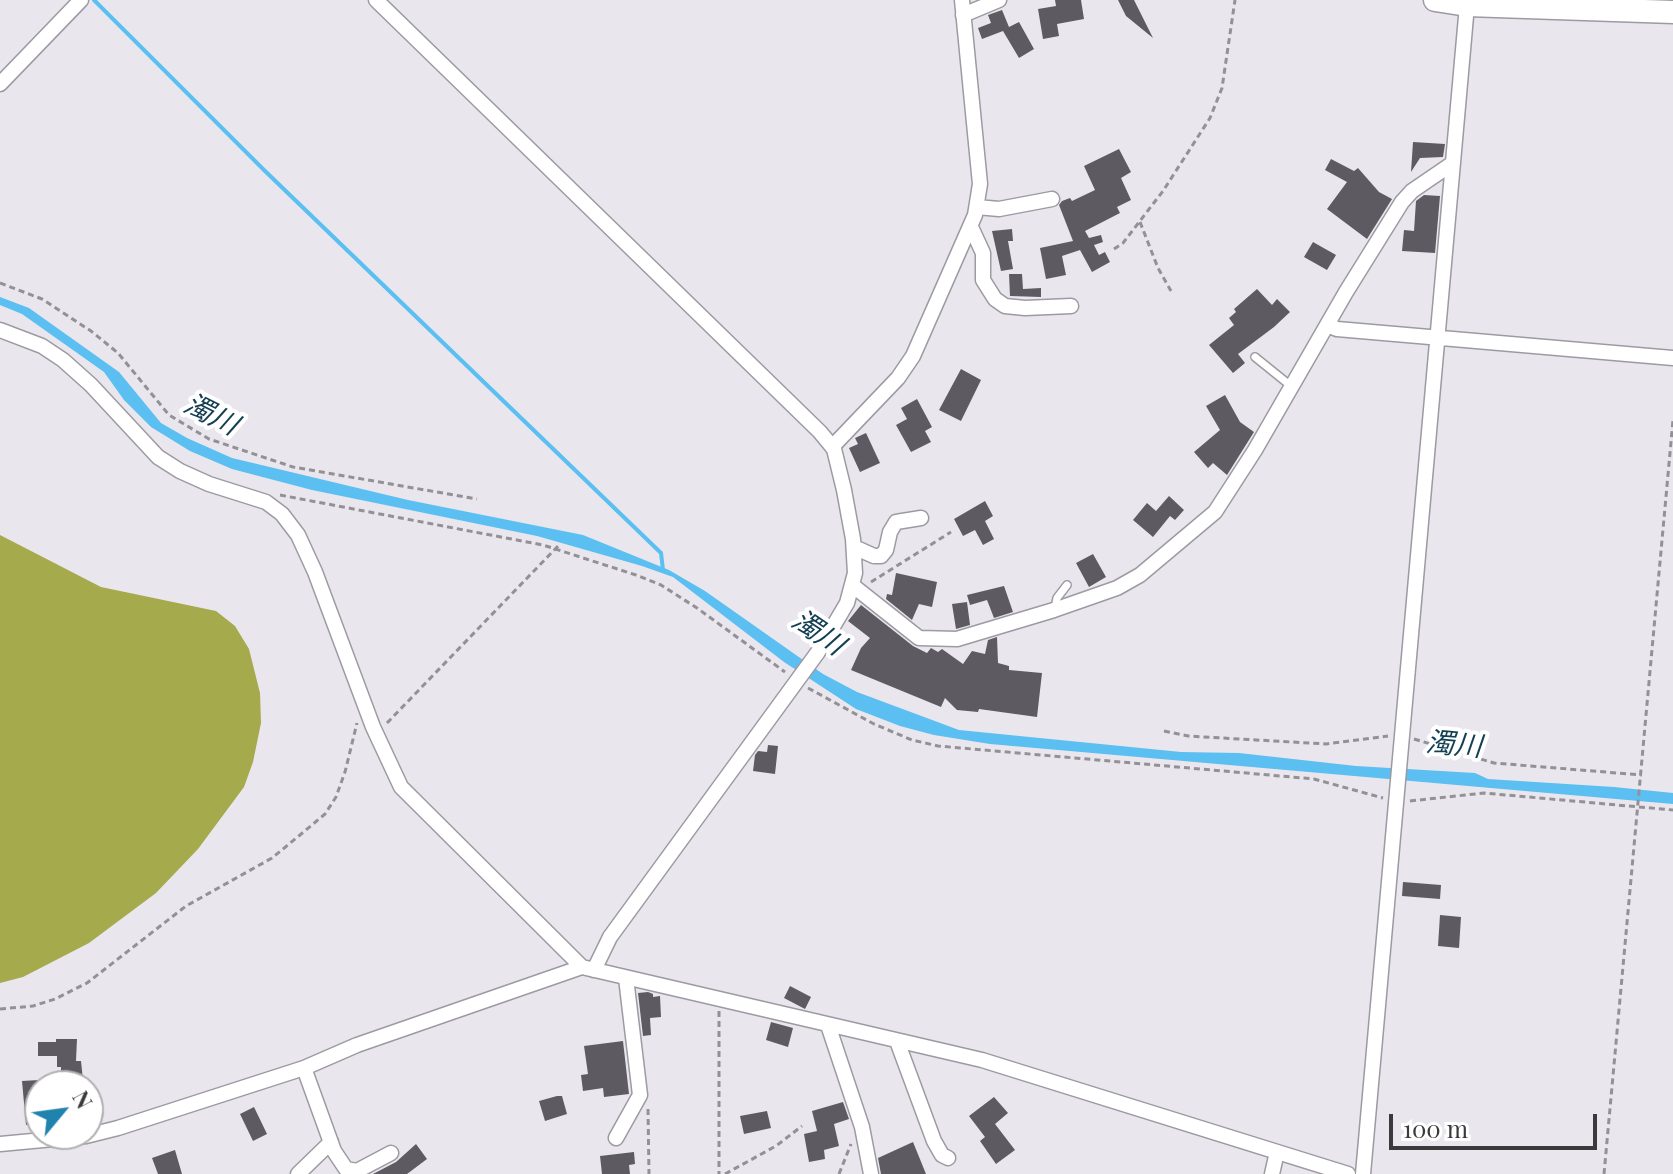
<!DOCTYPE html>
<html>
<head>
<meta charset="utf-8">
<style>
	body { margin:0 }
	#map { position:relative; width:1673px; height:1174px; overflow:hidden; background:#eae6ee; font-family:"Playfair Display",serif }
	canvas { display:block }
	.north { position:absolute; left:24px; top:1070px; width:80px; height:80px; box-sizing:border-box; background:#fff; border:2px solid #b0b0b1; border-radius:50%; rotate:61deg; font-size:22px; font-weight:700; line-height:32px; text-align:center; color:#3a393c }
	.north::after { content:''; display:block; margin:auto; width:28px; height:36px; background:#2083ae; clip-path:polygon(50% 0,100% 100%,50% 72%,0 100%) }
	.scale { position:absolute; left:1389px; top:1114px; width:208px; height:36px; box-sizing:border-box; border:4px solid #3a393c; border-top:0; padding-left:10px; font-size:24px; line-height:28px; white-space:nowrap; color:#3a393c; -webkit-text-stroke:6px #fff; paint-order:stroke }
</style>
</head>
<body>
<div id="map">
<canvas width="1673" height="1174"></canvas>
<div class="north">N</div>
<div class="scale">100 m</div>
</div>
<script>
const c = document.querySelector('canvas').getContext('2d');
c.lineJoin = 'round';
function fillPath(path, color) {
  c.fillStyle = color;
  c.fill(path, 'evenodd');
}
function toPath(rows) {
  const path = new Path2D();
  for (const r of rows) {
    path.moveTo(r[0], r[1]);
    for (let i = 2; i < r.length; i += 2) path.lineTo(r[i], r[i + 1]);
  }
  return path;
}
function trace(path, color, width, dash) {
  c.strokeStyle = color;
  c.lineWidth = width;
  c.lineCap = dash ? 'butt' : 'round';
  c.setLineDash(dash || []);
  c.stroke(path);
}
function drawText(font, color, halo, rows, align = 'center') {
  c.font = font + ' "Playfair Display","Noto Sans JP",serif';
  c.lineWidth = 8;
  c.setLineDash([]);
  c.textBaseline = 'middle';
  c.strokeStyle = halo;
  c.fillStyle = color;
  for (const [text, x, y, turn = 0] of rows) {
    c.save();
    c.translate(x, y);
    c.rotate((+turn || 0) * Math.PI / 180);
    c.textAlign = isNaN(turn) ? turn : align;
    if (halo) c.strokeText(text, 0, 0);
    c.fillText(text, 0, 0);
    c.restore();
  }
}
fillPath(toPath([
	[0,535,101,587,216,611,235,626,249,649,260,693,261,723,253,762,244,787,198,849,156,893,89,943,23,977,0,983]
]), '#a5aa4c');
fillPath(toPath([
	[0,297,29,308,119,372,161,423,187,438,232,458,408,500,583,535,669,570,705,591,823,674,857,692,959,730,1181,752,1239,753,1356,766,1475,773,1488,779,1614,787,1673,793,1673,804,990,744,934,735,900,726,856,709,784,662,673,577,642,566,537,536,312,490,232,469,190,451,151,427,124,400,104,372,22,314,0,305]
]), '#5bbff1');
trace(toPath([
	[94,0,265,171,661,553,663,570]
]), '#5bbff1', 4);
fillPath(toPath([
	[1055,0,1081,0,1084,19,1057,24,1059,36,1043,39,1038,9,1056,6],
	[1118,0,1134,0,1153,38,1126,16],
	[1002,10,1009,27,1019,22,1034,49,1019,58,1003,31,982,39,978,28,991,23,988,15],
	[1413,142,1445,144,1443,157,1420,158,1411,172],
	[1119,149,1131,172,1121,178,1131,200,1117,207,1120,213,1085,231,1089,238,1101,235,1103,242,1094,245,1099,255,1105,252,1110,262,1092,272,1080,250,1062,256,1066,275,1046,279,1040,248,1073,241,1059,205,1062,201,1070,198,1072,201,1095,190,1084,166],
	[1331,159,1354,171,1358,168,1379,192,1392,199,1367,239,1327,209,1347,182,1325,170],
	[1424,195,1440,196,1435,253,1402,251,1404,230,1414,231,1416,201],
	[1012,229,1013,241,1008,241,1013,269,1001,271,992,231],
	[1313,242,1336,255,1327,270,1304,257],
	[1009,274,1022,274,1023,289,1041,288,1041,297,1010,296],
	[1257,289,1272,305,1277,299,1290,312,1274,327,1238,354,1245,363,1233,373,1209,345,1234,325,1229,318,1236,312,1234,309],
	[961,369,981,380,961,421,939,410],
	[1225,395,1240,422,1254,432,1227,475,1213,463,1208,468,1194,452,1220,430,1206,406],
	[917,399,932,427,925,431,931,442,911,452,896,425,907,419,901,408],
	[866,433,880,463,860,472,849,448,858,444,855,438],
	[1169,496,1184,510,1175,520,1170,516,1153,537,1133,520,1147,503,1156,511],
	[985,501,993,516,985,521,994,539,983,545,975,530,963,536,954,519],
	[1093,554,1106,577,1089,587,1076,563],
	[896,573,937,582,932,607,919,604,912,620,886,599,887,594,892,595],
	[1004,586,1013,612,994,618,987,600,970,605,967,595],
	[967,602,970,625,956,629,952,604],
	[861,605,913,646,927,653,931,648,938,652,942,649,963,664,972,651,985,654,988,640,997,637,998,663,1009,666,1009,670,1042,673,1037,717,979,709,978,712,957,710,945,698,941,707,851,670,861,648,870,638,848,621],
	[768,745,778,746,775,774,753,771,755,755,758,751,767,752],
	[1403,882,1441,885,1440,899,1402,896],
	[1440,915,1461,917,1459,948,1438,946],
	[790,986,811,997,805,1009,784,998],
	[648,992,653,994,653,997,660,996,661,1017,650,1018,651,1035,643,1036,638,993],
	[771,1022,793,1028,788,1047,766,1040],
	[56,1039,77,1039,76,1061,81,1061,83,1080,66,1080,66,1071,61,1071,61,1067,57,1067,57,1056,38,1056,38,1042,56,1042],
	[623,1041,629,1094,604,1097,603,1088,583,1091,581,1075,588,1074,584,1046],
	[39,1080,40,1124,26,1125,22,1081],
	[557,1096,562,1096,567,1114,545,1121,539,1101],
	[994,1097,1008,1113,995,1124,1015,1150,996,1164,980,1141,985,1137,969,1116],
	[843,1102,849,1119,834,1124,839,1146,824,1150,825,1159,809,1162,804,1134,817,1131,812,1111],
	[254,1107,267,1134,253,1141,240,1114],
	[767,1111,771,1128,744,1134,740,1116],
	[913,1142,926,1174,881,1174,878,1158],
	[416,1144,427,1159,407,1174,373,1174,396,1162],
	[175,1150,182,1174,158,1174,152,1158],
	[634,1152,635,1164,629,1165,630,1174,602,1174,600,1156]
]), '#5d5b61');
const service = toPath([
	[1255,357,1291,386],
	[1055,608,1057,598,1067,585]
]);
const minor = toPath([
	[376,0,820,432,834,449,844,490,853,539,855,573,847,603,818,652,610,937,594,970],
	[963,15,999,0],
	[0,84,81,0],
	[977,207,999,209,1052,199],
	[971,227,983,253,983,280,995,299,1005,306,1025,308,1071,306],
	[1327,325,1337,329,1673,358],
	[0,330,42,346,63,360,91,385,158,457,180,471,209,484,266,502,282,514,298,535,315,572,373,727,401,787,582,967,982,1060,1348,1174],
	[832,447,898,378,913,356,975,215,980,184,962,0],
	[854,547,874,556,881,556,886,550,890,532,896,522,921,518],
	[852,585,919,638,957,639,1054,610,1117,588,1140,575,1215,512,1255,450,1346,292,1402,202,1412,191,1453,163],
	[828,1025,862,1127,871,1174],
	[897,1041,934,1141,942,1155,948,1158],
	[304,1068,334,1151,346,1169,357,1171,391,1153],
	[616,1138,640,1095,626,978],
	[0,1144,86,1136,118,1128,304,1068,357,1045,582,967],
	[298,1174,331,1142],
	[1272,1174,1277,1152],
	[1363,1174,1467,5]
]);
const secondary = toPath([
	[1435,0,1467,5,1673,12]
]);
trace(service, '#9d9aa2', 10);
trace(minor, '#9d9aa2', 17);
trace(secondary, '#9d9aa2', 25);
trace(toPath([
	[1140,222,1158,268,1171,291],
	[1114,249,1123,243,1163,191,1210,118,1222,88,1235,0],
	[0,283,42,299,91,331,118,353,169,415,209,439,293,467,477,499],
	[280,495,543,545,636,575,661,585,697,608,785,672],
	[871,582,951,532],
	[808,688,874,724,912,740,938,746,1314,779,1383,798],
	[387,723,560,544],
	[1164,731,1188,736,1326,744,1388,736],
	[1414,739,1494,763,1642,775],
	[1410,801,1484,793,1673,810],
	[0,1009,33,1006,55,999,87,983,186,906,272,858,300,835,325,814,336,797,345,772,357,723],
	[719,1011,719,1174],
	[648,1109,649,1174],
	[725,1174,776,1146,802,1126],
	[839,1174,851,1144],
	[1604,1174,1673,420]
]), '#939096', 3, [6, 4]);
trace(service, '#fff', 7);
trace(minor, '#fff', 14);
trace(secondary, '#fff', 22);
drawText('italic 28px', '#133f53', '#fff', [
	["濁川",211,415,27],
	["濁川",818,633,34],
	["濁川",1454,745,5]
]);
</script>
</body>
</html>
